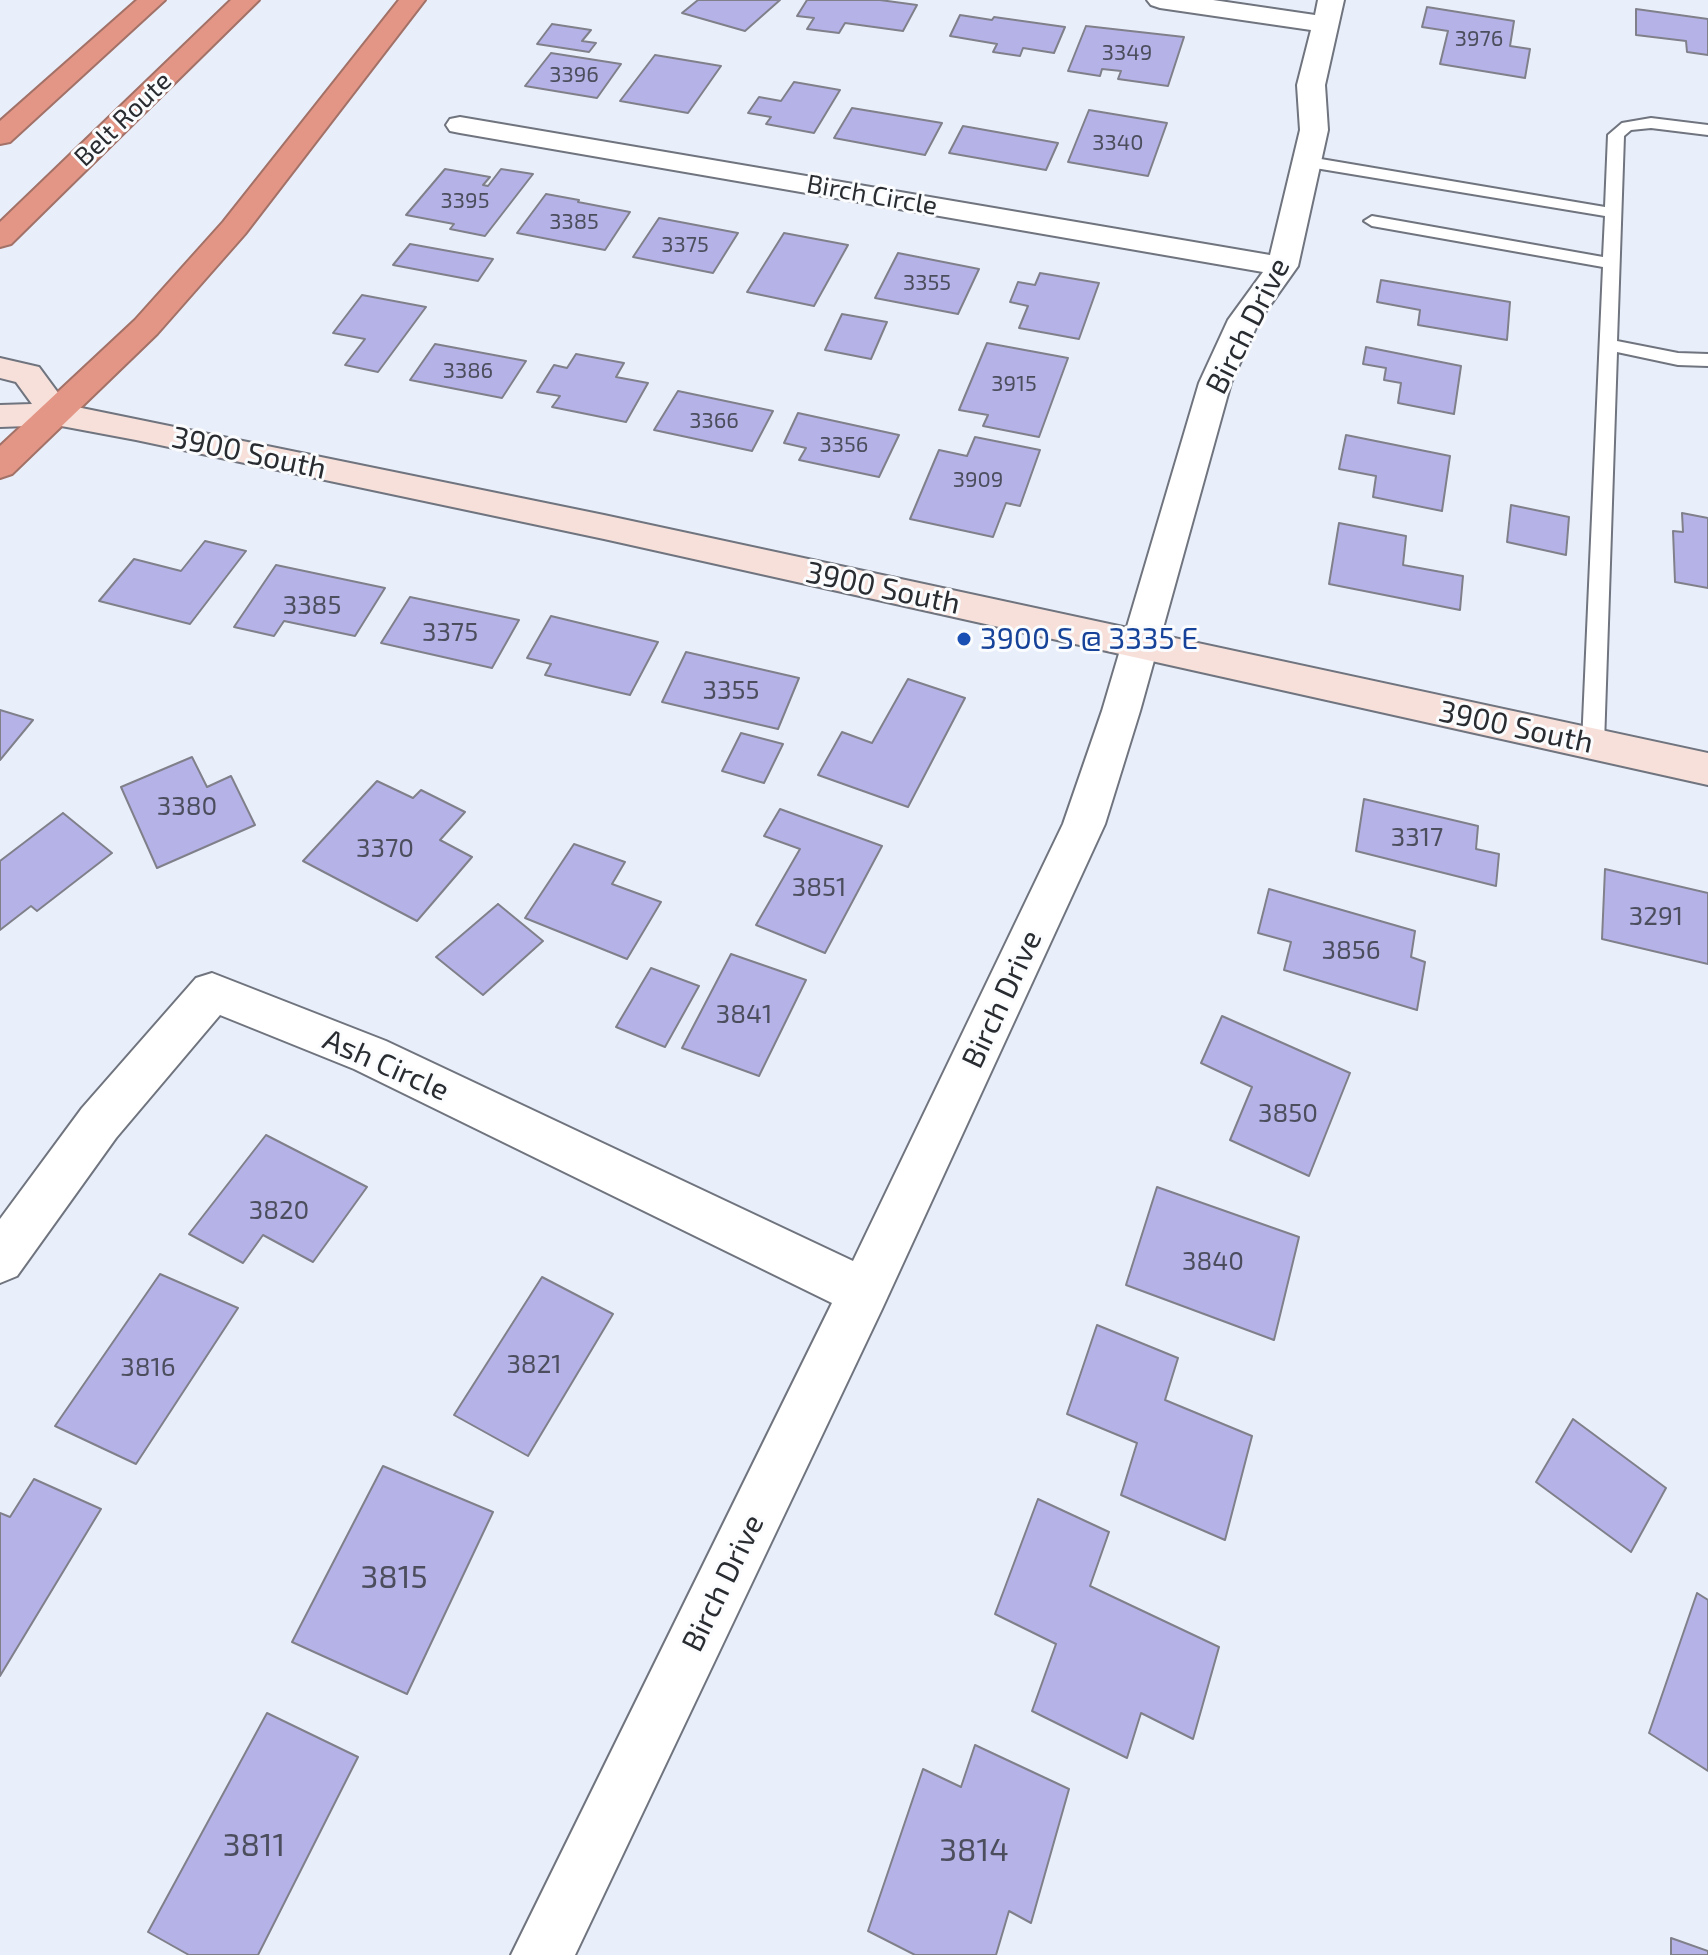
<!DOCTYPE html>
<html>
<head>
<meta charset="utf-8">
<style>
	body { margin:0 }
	canvas { display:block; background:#e9effa }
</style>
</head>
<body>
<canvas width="1708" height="1955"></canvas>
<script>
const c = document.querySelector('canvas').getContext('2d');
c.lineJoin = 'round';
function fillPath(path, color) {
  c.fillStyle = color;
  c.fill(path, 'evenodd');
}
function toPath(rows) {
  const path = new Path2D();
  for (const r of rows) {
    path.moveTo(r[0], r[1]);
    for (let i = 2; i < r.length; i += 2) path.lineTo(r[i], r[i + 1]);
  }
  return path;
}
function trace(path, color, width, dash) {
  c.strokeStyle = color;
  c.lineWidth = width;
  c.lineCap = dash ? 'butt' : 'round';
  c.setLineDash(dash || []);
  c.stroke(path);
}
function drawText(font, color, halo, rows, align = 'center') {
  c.font = font + ' "Exo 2",sans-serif';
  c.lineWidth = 6;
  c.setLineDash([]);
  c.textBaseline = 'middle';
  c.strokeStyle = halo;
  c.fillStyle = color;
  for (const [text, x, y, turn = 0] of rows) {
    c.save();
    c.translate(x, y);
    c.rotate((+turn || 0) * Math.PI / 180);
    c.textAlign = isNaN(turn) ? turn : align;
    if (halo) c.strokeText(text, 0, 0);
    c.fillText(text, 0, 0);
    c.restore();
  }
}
const building = toPath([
	[698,0,780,0,745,31,682,13,698,0],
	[807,0,880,0,917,5,903,31,845,23,839,33,807,29,814,18,797,16,807,0],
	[1427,7,1514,21,1510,46,1530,49,1525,78,1440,64,1448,31,1422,27,1427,7],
	[1636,9,1708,19,1708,55,1687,52,1686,41,1636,35,1636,9],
	[960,15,992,20,994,17,1065,27,1054,53,1023,48,1020,56,993,52,997,44,950,36,960,15],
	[552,24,591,30,582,41,596,43,589,52,537,44,552,24],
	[1086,26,1184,37,1168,86,1118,79,1121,71,1102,69,1100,76,1068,71,1086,26],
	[551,53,621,64,597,98,525,86,551,53],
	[655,55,721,66,688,113,620,101,655,55],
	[794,82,840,90,814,133,766,124,771,117,748,113,759,97,781,101,794,82],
	[852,108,942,123,925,155,834,138,852,108],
	[1089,110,1167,123,1148,176,1068,162,1089,110],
	[963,126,1058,143,1046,170,949,153,963,126],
	[445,169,490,177,483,185,488,186,501,169,533,174,485,236,450,229,454,224,406,215,445,169],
	[546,194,579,200,578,202,630,212,605,250,517,233,546,194],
	[659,218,738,233,713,273,633,257,659,218],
	[784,233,848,245,814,306,747,292,784,233],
	[410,244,493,259,478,281,393,265,410,244],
	[898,253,979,269,958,314,875,298,898,253],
	[1040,273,1099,283,1079,339,1019,328,1028,306,1010,302,1018,282,1035,285,1040,273],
	[1381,280,1510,302,1507,340,1418,325,1420,310,1377,302,1381,280],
	[362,295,426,307,378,372,345,365,365,339,333,333,362,295],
	[842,314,887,322,871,359,825,350,842,314],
	[987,343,1068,358,1039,437,983,426,988,415,959,410,987,343],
	[435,344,526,361,502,398,410,380,435,344],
	[1366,347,1461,366,1454,414,1398,403,1401,383,1384,380,1386,368,1363,364,1366,347],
	[576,354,624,363,616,377,648,383,626,422,552,407,560,396,537,392,554,365,567,368,576,354],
	[678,391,773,411,752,451,654,430,678,391],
	[798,413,899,435,879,477,799,460,806,448,784,443,798,413],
	[1346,435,1450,456,1442,511,1373,497,1376,476,1339,469,1346,435],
	[975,437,1040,450,1020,506,1006,503,993,537,910,519,939,450,967,456,975,437],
	[1511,505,1569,517,1566,555,1507,542,1511,505],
	[1682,513,1708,518,1708,588,1675,582,1673,531,1683,532,1682,513],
	[1339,523,1406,536,1403,565,1463,576,1460,610,1329,584,1339,523],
	[205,541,246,551,190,624,99,601,134,559,181,571,205,541],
	[276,565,385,588,355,636,284,621,274,636,234,627,276,565],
	[410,597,519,620,492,668,381,643,410,597],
	[551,616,658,642,630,695,545,675,551,664,527,658,551,616],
	[686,652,799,678,778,729,662,702,686,652],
	[908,679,965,698,908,807,818,775,842,732,872,743,908,679],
	[0,710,33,720,0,760,0,710],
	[741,733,783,744,764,783,722,771,741,733],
	[192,757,207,787,231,776,255,825,157,868,121,787,192,757],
	[377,781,413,798,421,790,465,812,440,840,472,857,417,921,303,861,377,781],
	[1364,799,1478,826,1476,849,1499,854,1496,886,1356,851,1364,799],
	[780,809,882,846,825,953,756,925,800,849,764,836,780,809],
	[63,813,112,853,37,911,31,906,0,930,0,861,63,813],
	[574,844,625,862,612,884,661,902,627,959,525,918,574,844],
	[1605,869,1708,893,1708,964,1602,939,1605,869],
	[1269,889,1415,931,1411,957,1425,962,1417,1010,1284,970,1291,942,1258,933,1269,889],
	[498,904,543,941,483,995,436,957,498,904],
	[731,954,806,980,759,1076,682,1048,731,954],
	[651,968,699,986,665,1047,616,1027,651,968],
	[1222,1016,1350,1073,1309,1176,1230,1140,1252,1087,1201,1063,1222,1016],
	[266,1135,367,1187,313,1262,263,1235,243,1263,189,1234,266,1135],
	[1157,1187,1299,1237,1274,1340,1126,1285,1157,1187],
	[160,1274,238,1308,136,1464,55,1426,160,1274],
	[542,1277,613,1314,528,1456,454,1415,542,1277],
	[1097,1325,1178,1358,1165,1400,1252,1436,1225,1540,1121,1495,1137,1443,1067,1414,1097,1325],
	[1573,1419,1666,1488,1631,1552,1536,1482,1573,1419],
	[383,1466,493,1512,407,1694,292,1642,383,1466],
	[34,1479,101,1509,0,1676,0,1513,10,1517,34,1479],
	[1038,1499,1109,1532,1090,1586,1219,1647,1193,1739,1141,1713,1127,1758,1032,1711,1056,1644,995,1614,1038,1499],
	[1697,1593,1708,1600,1708,1771,1649,1733,1697,1593],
	[267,1713,358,1757,258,1955,189,1955,148,1932,267,1713],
	[975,1745,1069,1789,1031,1923,1009,1911,996,1955,915,1955,868,1931,923,1769,961,1787,975,1745],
	[1671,1938,1708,1951,1708,1955,1671,1955,1671,1938]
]);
fillPath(building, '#b5b2e7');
trace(building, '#80808b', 2);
const lane = toPath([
	[1651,118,1708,125,1708,135,1651,128,1631,130,1624,136,1617,341,1678,353,1708,354,1708,366,1678,365,1617,352,1604,744,1601,750,1593,752,1585,750,1582,744,1603,267,1372,226,1364,221,1372,216,1603,257,1605,216,1309,167,1301,162,1309,157,1605,207,1608,135,1622,123,1651,118]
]);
const street = toPath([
	[1147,0,1213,0,1315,15,1318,0,1344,0,1325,85,1328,130,1298,266,1259,321,1231,383,1140,711,1105,824,882,1309,575,1955,511,1955,832,1303,354,1069,220,1015,116,1138,17,1276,0,1283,0,1219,82,1108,196,978,212,973,386,1041,853,1261,1063,824,1102,711,1199,383,1228,320,1263,272,460,133,450,131,446,125,450,119,460,117,1270,255,1300,130,1297,85,1311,30,1160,8,1151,5,1147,0]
]);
const secondary = toPath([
	[0,358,39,367,67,405,604,515,1708,753,1708,785,604,539,136,440,56,425,0,427,0,405,32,404,16,382,0,378,0,358]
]);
const highway = toPath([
	[137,0,165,0,10,142,0,144,0,121,137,0],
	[231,0,259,0,11,244,0,247,0,222,231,0],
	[399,0,425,0,245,234,157,334,12,474,0,478,0,446,135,320,223,222,399,0]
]);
trace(lane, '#6f747e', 4);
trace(street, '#6f747e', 4);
trace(secondary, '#6f747e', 4);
trace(highway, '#a27167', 4);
fillPath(lane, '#fff');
fillPath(street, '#fff');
fillPath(secondary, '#f7e0da');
fillPath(highway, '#e39685');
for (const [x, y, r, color] of [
	[964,639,8,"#1a4fb4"]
]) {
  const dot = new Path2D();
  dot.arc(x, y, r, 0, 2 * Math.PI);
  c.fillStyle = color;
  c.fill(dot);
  trace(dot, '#fbfcfe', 3);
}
drawText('22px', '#4c4e5e', null, [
	["3976",1479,39],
	["3349",1127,53],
	["3396",574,75],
	["3340",1118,143],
	["3395",465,201],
	["3385",574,222],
	["3375",685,245],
	["3355",927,283],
	["3386",468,371],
	["3915",1014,384],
	["3366",714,421],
	["3356",844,445],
	["3909",978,480]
]);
drawText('26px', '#292c30', '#fbfcfe', [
	["Belt Route",123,119,-44],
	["Birch Circle",872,195,10]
]);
drawText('26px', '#4c4e5e', null, [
	["3385",312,605],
	["3375",450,632],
	["3355",731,690],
	["3380",187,806],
	["3317",1417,837],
	["3370",385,848],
	["3851",819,887],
	["3291",1656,916],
	["3856",1351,950],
	["3841",744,1014],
	["3850",1288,1113],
	["3820",279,1210],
	["3840",1213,1261],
	["3821",534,1364],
	["3816",148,1367]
]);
drawText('30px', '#292c30', '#fbfcfe', [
	["Birch Drive",1248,326,-63],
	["3900 South",249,453,12],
	["3900 South",883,588,12],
	["3900 South",1516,727,12],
	["Birch Drive",1002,999,-65],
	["Ash Circle",386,1065,24],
	["Birch Drive",723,1583,-64]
]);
drawText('30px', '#164399', '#fbfcfe', [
	["3900 S @ 3335 E",980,639]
], 'left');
drawText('32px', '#4c4e5e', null, [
	["3815",394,1577],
	["3811",254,1845],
	["3814",974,1850]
]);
</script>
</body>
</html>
